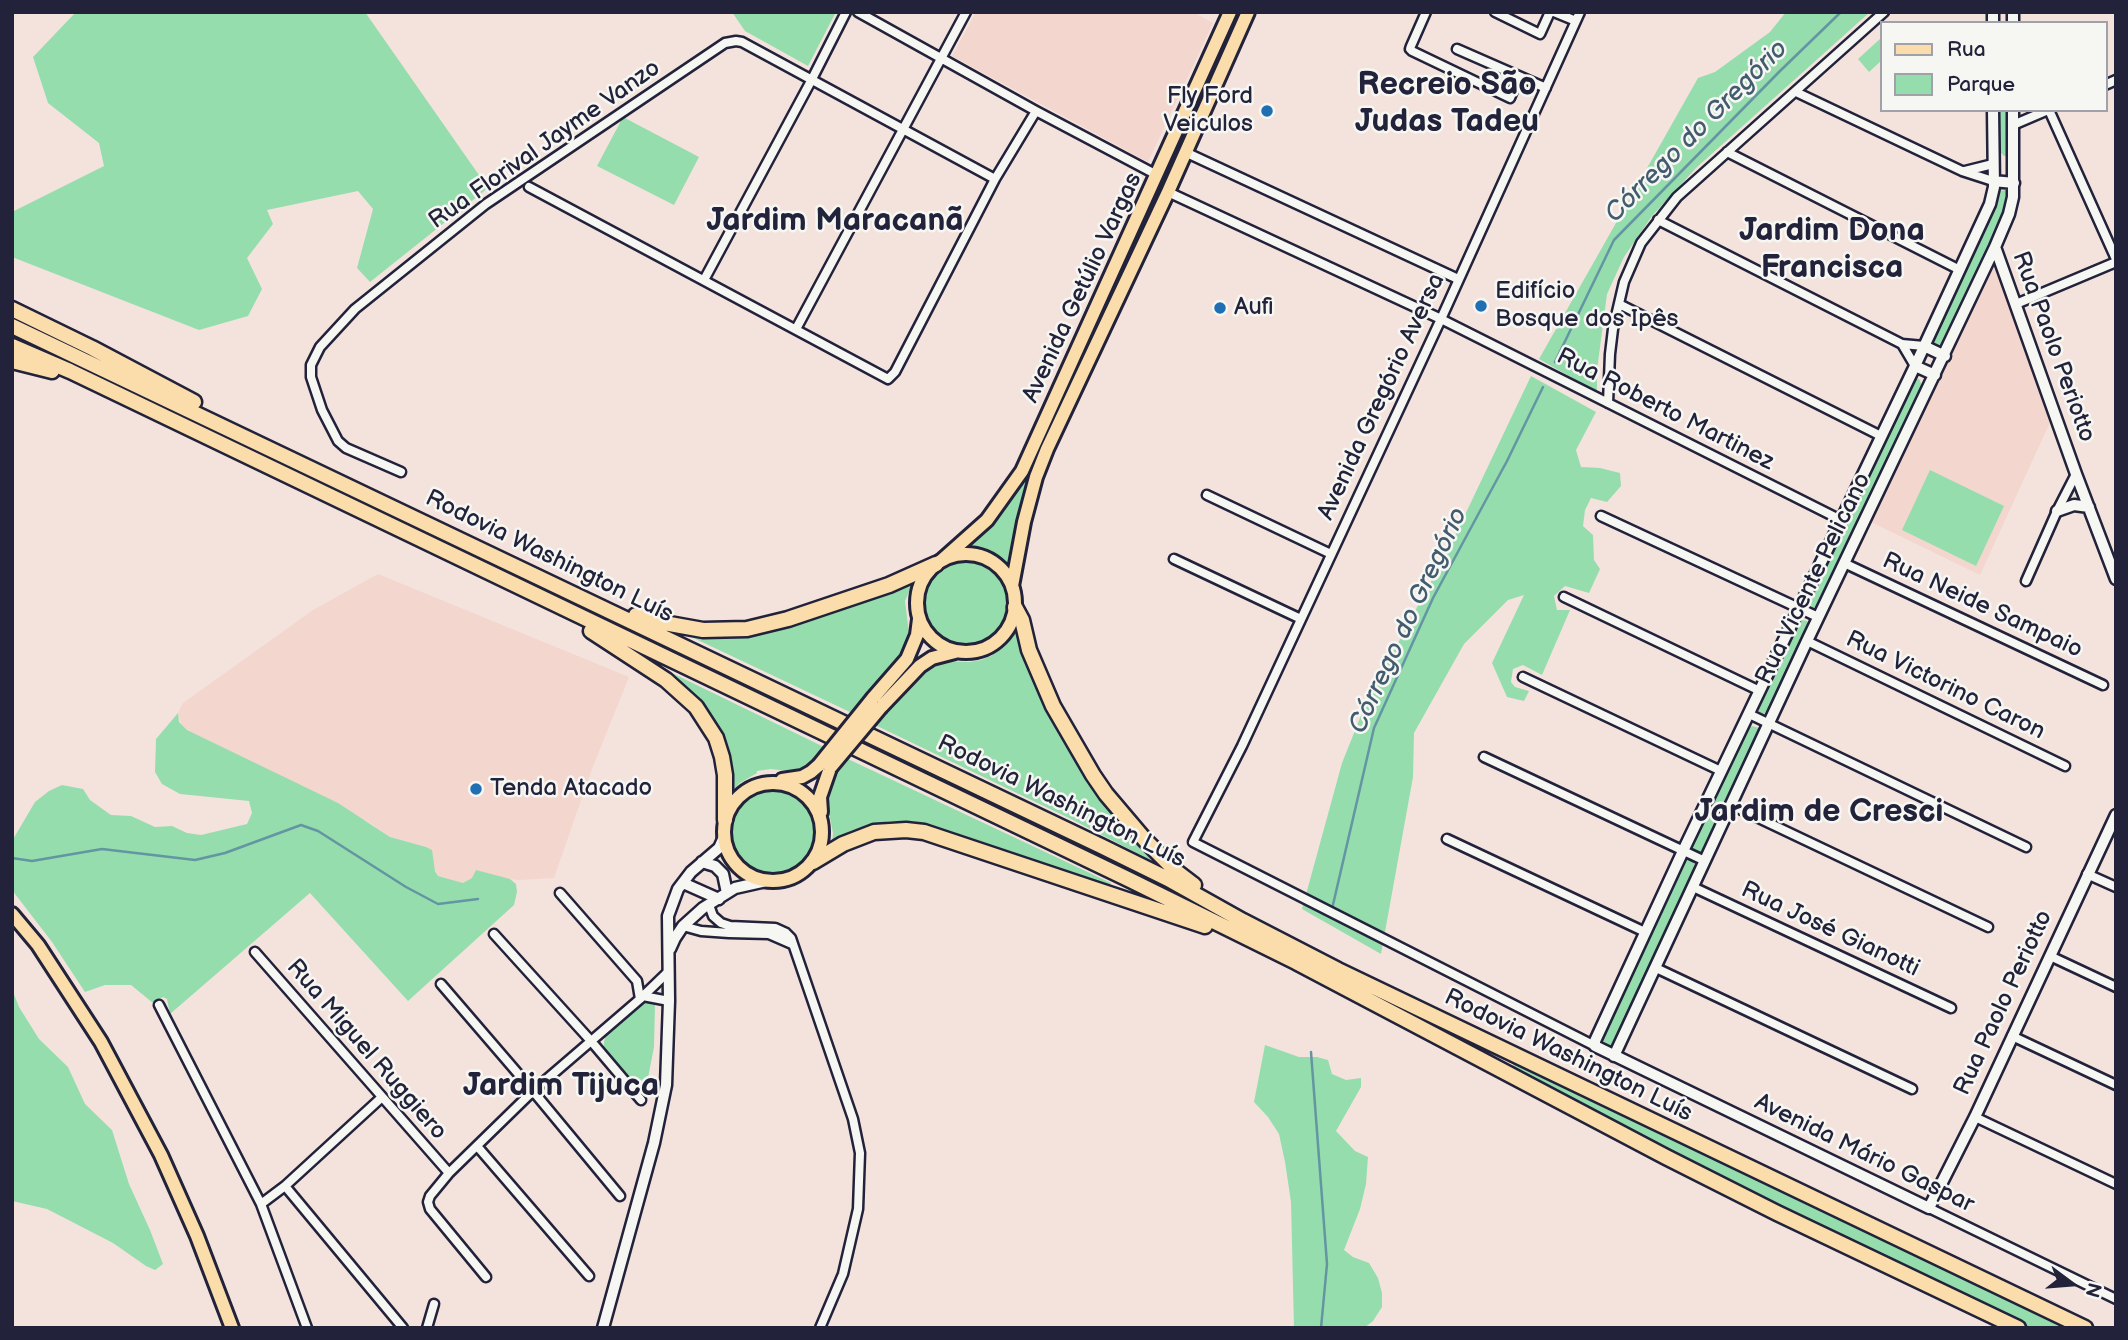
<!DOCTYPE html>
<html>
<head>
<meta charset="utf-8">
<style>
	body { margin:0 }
	#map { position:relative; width:2128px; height:1340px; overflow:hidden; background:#f4e3dd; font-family:"Balsamiq Sans",sans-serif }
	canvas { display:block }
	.frame { position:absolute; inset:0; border:14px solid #22223b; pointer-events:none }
	.legend { position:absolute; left:1880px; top:21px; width:228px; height:91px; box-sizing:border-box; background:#f6f6f2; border:2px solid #a1a1a9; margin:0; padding:9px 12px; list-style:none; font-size:21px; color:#22223b }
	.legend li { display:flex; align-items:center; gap:14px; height:35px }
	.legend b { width:35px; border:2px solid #a1a1a9 }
	.north { position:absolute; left:2037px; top:1249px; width:70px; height:70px; -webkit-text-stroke:5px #f6f6f2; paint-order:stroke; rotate:106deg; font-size:19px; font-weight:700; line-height:28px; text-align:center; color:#22223b }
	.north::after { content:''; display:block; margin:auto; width:24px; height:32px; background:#22223b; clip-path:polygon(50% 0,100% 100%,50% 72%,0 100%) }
</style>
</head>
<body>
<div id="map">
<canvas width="2128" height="1340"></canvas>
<div class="frame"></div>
<ul class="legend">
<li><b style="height:9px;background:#faddab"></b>Rua</li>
<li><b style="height:19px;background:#95ddad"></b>Parque</li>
</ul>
<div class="north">N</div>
</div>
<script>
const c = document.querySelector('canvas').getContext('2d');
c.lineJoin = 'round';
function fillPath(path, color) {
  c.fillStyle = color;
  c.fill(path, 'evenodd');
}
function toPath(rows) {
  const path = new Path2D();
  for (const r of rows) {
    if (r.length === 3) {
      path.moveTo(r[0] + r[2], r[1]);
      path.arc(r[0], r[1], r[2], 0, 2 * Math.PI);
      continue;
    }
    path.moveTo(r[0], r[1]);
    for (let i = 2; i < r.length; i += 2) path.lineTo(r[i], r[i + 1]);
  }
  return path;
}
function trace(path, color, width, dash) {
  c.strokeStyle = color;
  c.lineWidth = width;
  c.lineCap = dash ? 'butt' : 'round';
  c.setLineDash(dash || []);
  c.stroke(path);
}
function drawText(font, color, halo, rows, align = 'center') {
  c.font = font + ' "Balsamiq Sans",sans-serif';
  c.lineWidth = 5;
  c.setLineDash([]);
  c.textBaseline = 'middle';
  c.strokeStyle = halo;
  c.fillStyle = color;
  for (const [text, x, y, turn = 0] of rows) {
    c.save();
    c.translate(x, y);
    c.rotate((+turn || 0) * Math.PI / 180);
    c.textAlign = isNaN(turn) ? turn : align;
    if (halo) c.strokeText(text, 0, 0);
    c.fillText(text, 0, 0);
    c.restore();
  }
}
fillPath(toPath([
	[976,12,1193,12,1213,23,1148,162,952,56],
	[1995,266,1998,268,2052,418,1980,575,1871,522,1988,272,1992,267],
	[378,574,629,677,592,769,554,878,519,880,501,878,476,870,472,878,463,883,438,876,426,847,390,837,370,823,187,730,181,724,178,713,183,703,313,610]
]), '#f3d6ce');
fillPath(toPath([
	[76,12,365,12,488,188,370,282,357,268,373,209,358,191,267,210,273,224,247,258,262,289,248,316,199,330,12,257,12,212,104,166,99,143,48,103,33,57],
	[732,12,836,12,808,66,745,31],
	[1235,12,1242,12,1037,467,1012,570,1001,560,993,556,977,551,965,550,995,520,1025,475],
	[1786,12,1870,12,1696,168,1652,216,1624,257,1607,294,1597,370,1597,392,1539,359,1698,78,1715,72,1770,32],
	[1881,38,1881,61,1869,72,1858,59],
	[1999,110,2009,110,2009,152,2007,156,2004,156,1999,151],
	[623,117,699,157,674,205,597,166],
	[2004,190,2007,191,2008,197,2005,212,1940,346,1939,348,1931,345,1931,339,1995,210,1997,192],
	[1531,376,1596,412,1576,450,1581,467,1600,468,1620,473,1621,486,1607,502,1591,498,1585,510,1583,526,1593,535,1594,560,1600,569,1589,593,1565,586,1554,596,1557,610,1570,610,1542,675,1523,665,1513,669,1511,682,1515,687,1529,691,1524,701,1507,697,1492,663,1524,595,1508,600,1464,644,1414,733,1413,777,1381,954,1302,909,1342,763,1366,703,1453,540],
	[1913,379,1919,379,1922,385,1821,604,1817,608,1812,607,1810,602],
	[1930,470,2004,506,1976,566,1902,530],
	[966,603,43],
	[915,578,905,601,909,633,904,650,852,713,683,633,714,634],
	[1802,620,1807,621,1810,628,1770,710,1764,714,1759,712,1758,705,1799,621],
	[1018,626,1037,682,1160,863,1156,863,1073,820,875,725,917,677,927,670,947,661,969,662,981,660,991,656,1007,642],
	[672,673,824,747,806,767,787,771,771,769,757,771,757,773,740,783,730,793,727,762,672,677],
	[178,713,179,722,187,730,338,803,390,837,426,847,432,850,435,871,438,876,463,883,472,878,476,870,510,879,516,884,517,892,514,905,408,1001,310,893,170,1014,167,999,163,997,153,1003,131,985,105,985,85,992,52,942,12,890,12,841,35,802,49,791,62,785,83,789,90,800,111,815,131,816,155,827,172,826,187,833,201,835,247,824,252,813,249,801,180,794,162,784,155,772,156,739],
	[1752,726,1759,728,1760,735,1705,852,1699,855,1690,850,1690,848,1749,728],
	[848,759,1111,883,1110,885,932,825,912,821,890,821,869,825,850,831,832,842,833,833,827,803,827,793,831,781],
	[775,832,43],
	[1685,858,1693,861,1696,868,1614,1044,1606,1047,1601,1042],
	[12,989,19,1007,39,1039,68,1067,85,1104,112,1130,129,1184,150,1230,163,1264,155,1270,146,1266,113,1243,47,1209,12,1201],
	[646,1001,652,1001,655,1005,654,1047,646,1088,642,1083,630,1079,604,1049,604,1042,606,1035],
	[1265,1045,1299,1057,1317,1057,1328,1060,1332,1074,1346,1080,1361,1078,1361,1087,1336,1131,1355,1151,1368,1157,1366,1184,1360,1209,1344,1250,1353,1257,1369,1263,1378,1278,1382,1293,1382,1307,1373,1321,1364,1328,1294,1328,1291,1202,1285,1162,1279,1134,1268,1117,1254,1102],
	[1515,1061,2072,1328,2031,1328,1718,1178,1511,1070]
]), '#95ddad');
trace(toPath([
	[1555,362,1614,240,1780,71,1841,12],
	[12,858,32,861,102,849,195,860,225,853,301,825,318,831,406,887,438,904,478,899],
	[1332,909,1374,728,1433,598,1507,461,1543,387],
	[1311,1052,1327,1264,1321,1328]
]), '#6495a2', 2.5);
const minor = toPath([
	[858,12,1036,111,1157,175],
	[1426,12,1411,46,1410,49,1412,51,1510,98,1519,77],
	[1495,12,1540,34,1550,12],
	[1554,12,1576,21],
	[1580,12,1441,319,1242,746,1193,842,1595,1046],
	[1457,49,1546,88],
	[2105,85,2116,80],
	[1796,92,1962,171,1993,181],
	[2049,110,2116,259],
	[2013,125,2048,110],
	[1185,152,1458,279],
	[1727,152,1960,270],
	[1965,171,1993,164],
	[529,187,888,379,895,372,995,179,1036,111],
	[1168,192,1441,319,1841,520],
	[1658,220,1902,344,1924,346],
	[704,280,811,81,846,12],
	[1619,304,1881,436],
	[2016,304,2116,262],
	[796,329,966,12],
	[1902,344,1915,366],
	[1608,403,1610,354,1613,329,1624,282,1641,243,1677,197,1884,12],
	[401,472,346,448,338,441,322,410,311,377,311,365,320,347,355,309,486,204,725,43,736,41,742,42,995,179],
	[1207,495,1331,554],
	[1601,516,1818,617],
	[1174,559,1301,619],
	[1844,563,2103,685],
	[2026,581,2057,511,2076,474],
	[1564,597,1760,691],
	[1807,641,2065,766],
	[1523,677,1721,771],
	[1749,714,2026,847],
	[1484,757,1705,861],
	[1731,805,1988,927],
	[1447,839,1645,932],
	[2087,874,2116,887],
	[1693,887,1951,1008],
	[560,893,637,981,640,999],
	[709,905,713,916,721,923,730,926,775,928,786,933,791,938,853,1119,860,1153,858,1209,843,1274,820,1328],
	[683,926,701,931,729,933,769,934,792,944],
	[494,934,591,1041,641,1100],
	[255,952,449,1173],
	[2050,956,2116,987],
	[1656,968,1912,1089],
	[441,984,533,1091,620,1196],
	[643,996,669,1001],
	[159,1005,261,1204,307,1328],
	[2012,1036,2116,1085],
	[1975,1117,2116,1184],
	[477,1146,589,1276],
	[285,1186,403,1328],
	[261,1204,285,1186,381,1098],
	[1929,1208,2116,1299],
	[486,1277,430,1209,428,1202,430,1196,449,1173,533,1091,640,999,668,972],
	[427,1328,434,1304]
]);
const tertiary = toPath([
	[1993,12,1993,23],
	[2013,23,2013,12],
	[1993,110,1994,187,1990,204,1915,366,1683,851,1595,1041,1595,1046,1929,1208,1975,1117,2116,815],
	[1993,181,2014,183],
	[1995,247,2076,474,2116,579],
	[1924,346,1945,356],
	[1915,366,1935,375],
	[2057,511,2074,505,2089,507],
	[702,862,715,866,723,874,727,893],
	[683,883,719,899],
	[670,949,675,938,683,926,703,908,735,888,766,881],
	[1614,1056,1807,641,1995,247,2009,214,2013,197,2013,110],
	[603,1328,654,1143,666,1085,669,1001,668,916,678,889,691,872,719,848,724,837]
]);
const primary = toPath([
	[966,603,49],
	[942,560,987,520,1022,471,1230,12],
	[1012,586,1024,522,1036,477,1047,449,1168,192,1248,12],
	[873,698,907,659,917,635,919,619],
	[881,707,920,666,932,658,955,652],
	[782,780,802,777,811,772,819,765],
	[773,832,49],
	[821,812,820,797,830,768]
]);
const trunk = toPath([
	[12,914,38,945,101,1042,161,1155,197,1236,232,1328]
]);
const motorway = toPath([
	[12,309,92,348,194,402],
	[12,326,1101,846,1168,879,1243,921,1338,970,2085,1328],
	[12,346,70,371,1130,880,1296,962,1666,1157,1777,1213,2018,1328],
	[12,361,52,371],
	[1015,607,1022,620,1029,650,1053,706,1093,775,1106,794,1145,840,1177,872,1194,885],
	[636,615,653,621,703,630,747,629,788,619,889,585,936,564],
	[591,631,666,680,696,707,716,738,722,757,725,775,725,820],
	[813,862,843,844,874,832,906,830,924,832,1205,926]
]);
trace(minor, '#22223b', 13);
trace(tertiary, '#22223b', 15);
trace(primary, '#22223b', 18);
trace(trunk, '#22223b', 18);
trace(motorway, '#22223b', 19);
trace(minor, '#f6f6f2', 8);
trace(tertiary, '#f6f6f2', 10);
trace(primary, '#faddab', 12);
trace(trunk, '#faddab', 12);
trace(motorway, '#faddab', 14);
const primaryBridge = toPath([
	[819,765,873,698],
	[830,768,881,707]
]);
trace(primaryBridge, '#22223b', 18, []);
trace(primaryBridge, '#faddab', 12);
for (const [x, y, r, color] of [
	[1267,111,7,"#1f6fb2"],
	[1481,306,7,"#1f6fb2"],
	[1220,308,7,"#1f6fb2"],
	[476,789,7,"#1f6fb2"]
]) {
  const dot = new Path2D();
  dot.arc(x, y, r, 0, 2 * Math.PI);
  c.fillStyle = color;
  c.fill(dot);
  trace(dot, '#f6f6f2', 2.5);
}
drawText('24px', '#22223b', '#f6f6f2', [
	["Fly Ford",1253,97,"right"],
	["Veiculos",1253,125,"right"],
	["Edifício",1495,292],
	["Bosque dos Ipês",1495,320],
	["Aufi",1234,308],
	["Tenda Atacado",490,789]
], 'left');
drawText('24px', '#22223b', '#f6f6f2', [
	["Rua Florival Jayme Vanzo",545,145,-35],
	["Avenida Getúlio Vargas",1083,288,-65],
	["Rua Paolo Periotto",2053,347,70],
	["Avenida Gregório Aversa",1382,397,-65],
	["Rua Roberto Martinez",1665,410,27],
	["Rodovia Washington Luís",549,557,26],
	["Rua Vicente Pelicano",1814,579,-64],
	["Rua Neide Sampaio",1982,606,25],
	["Rua Victorino Caron",1945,686,26],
	["Rodovia Washington Luís",1061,802,26],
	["Rua José Gianotti",1830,930,25],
	["Rua Paolo Periotto",2004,1003,-65],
	["Rua Miguel Ruggiero",366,1050,49],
	["Rodovia Washington Luís",1568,1056,26],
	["Avenida Mário Gaspar",1864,1154,26]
]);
drawText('italic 26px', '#435b6f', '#f6f6f2', [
	["Córrego do Gregório",1697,132,-45],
	["Córrego do Gregório",1409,621,-65]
]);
drawText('bold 32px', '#22223b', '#f6f6f2', [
	["Recreio São",1447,86],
	["Judas Tadeu",1447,123],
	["Jardim Maracanã",835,222],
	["Jardim Dona",1832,232],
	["Francisca",1832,269],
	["Jardim de Cresci",1819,813],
	["Jardim Tijuca",561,1087]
]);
</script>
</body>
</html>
